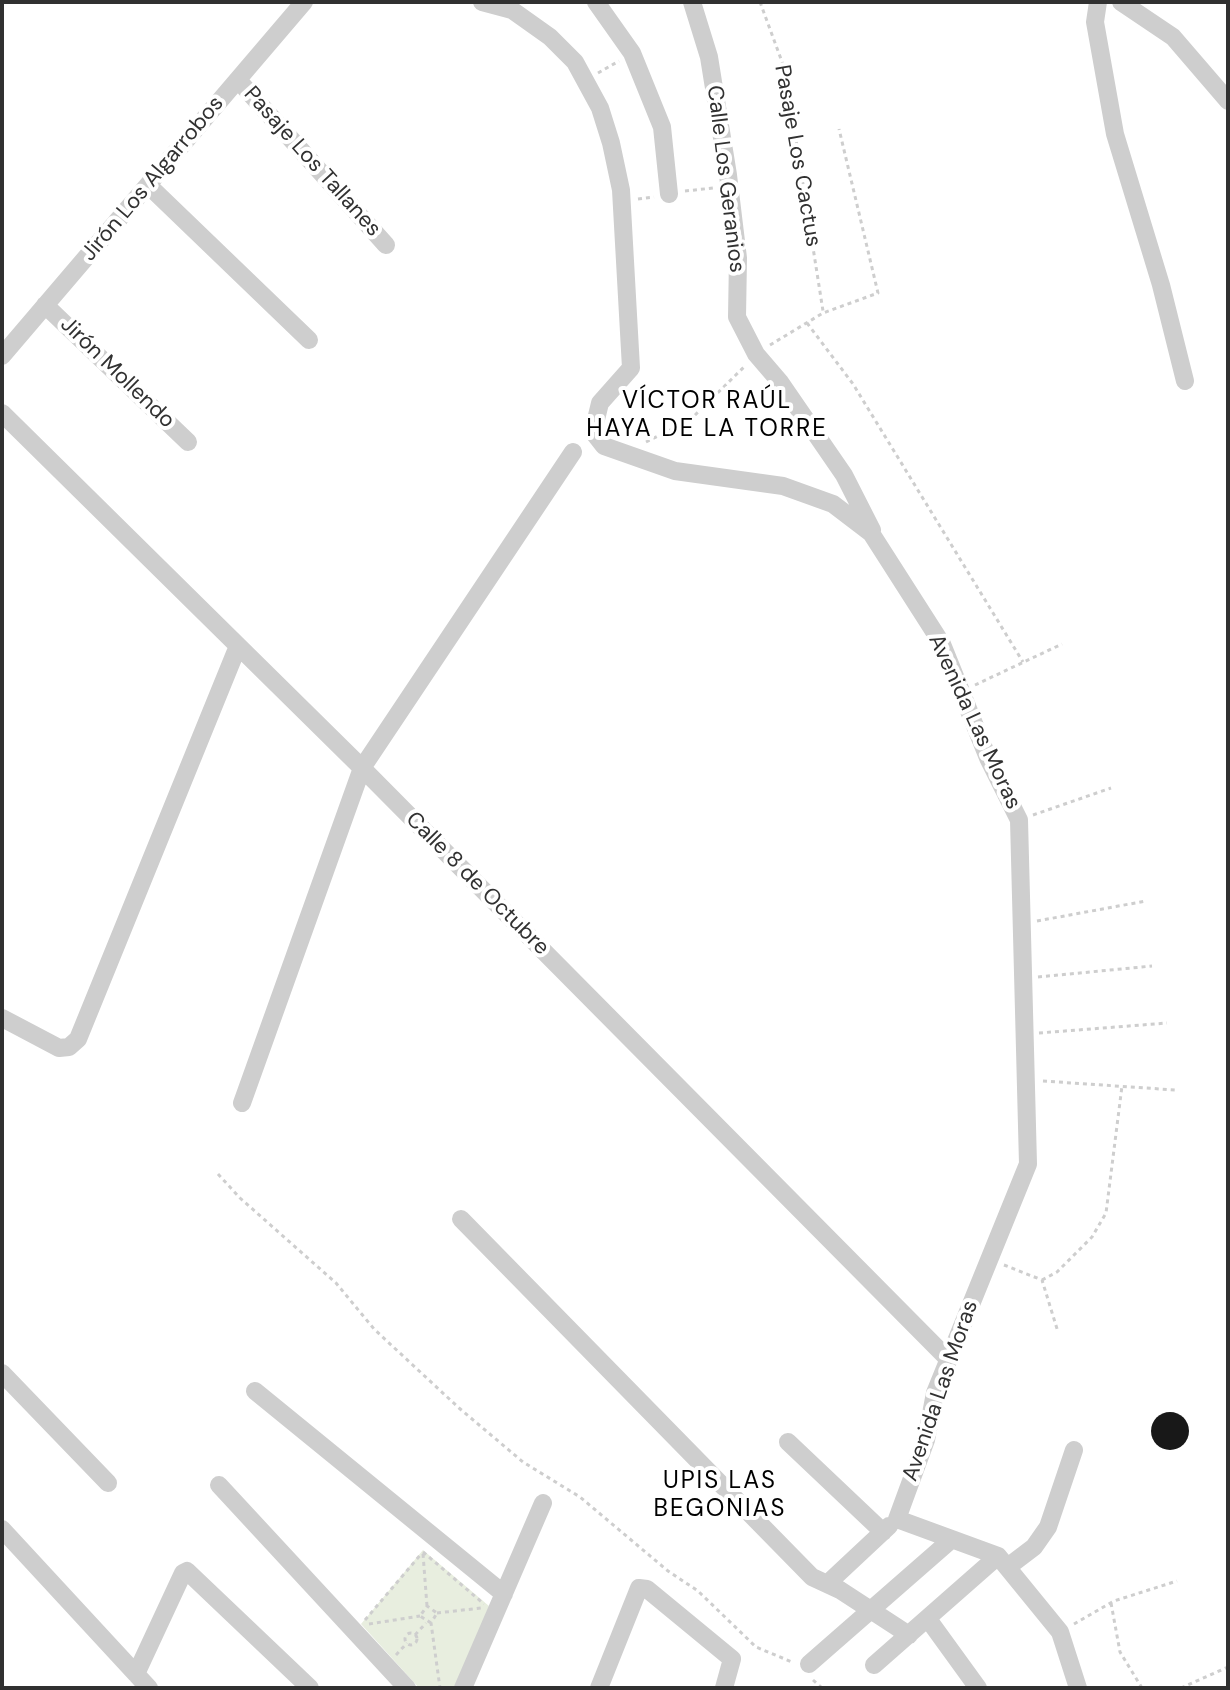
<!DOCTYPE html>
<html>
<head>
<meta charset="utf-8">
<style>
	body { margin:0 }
	#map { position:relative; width:1230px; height:1690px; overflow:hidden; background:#fff; font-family:"DM Sans",sans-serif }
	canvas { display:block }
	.frame { position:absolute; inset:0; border:4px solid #313131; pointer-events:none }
</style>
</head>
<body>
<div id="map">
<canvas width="1230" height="1690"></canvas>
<div class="frame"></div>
</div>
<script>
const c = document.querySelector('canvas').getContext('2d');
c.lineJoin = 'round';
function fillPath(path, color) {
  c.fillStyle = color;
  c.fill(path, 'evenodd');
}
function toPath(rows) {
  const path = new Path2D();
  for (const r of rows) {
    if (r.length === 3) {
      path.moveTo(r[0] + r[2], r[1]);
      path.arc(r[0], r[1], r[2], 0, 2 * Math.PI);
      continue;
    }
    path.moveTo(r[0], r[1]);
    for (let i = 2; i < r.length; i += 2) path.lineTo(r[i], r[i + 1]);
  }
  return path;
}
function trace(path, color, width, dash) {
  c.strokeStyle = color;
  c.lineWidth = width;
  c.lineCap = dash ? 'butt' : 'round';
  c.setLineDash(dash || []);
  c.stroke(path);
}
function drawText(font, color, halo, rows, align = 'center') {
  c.font = font + ' "DM Sans",sans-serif';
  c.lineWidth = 8;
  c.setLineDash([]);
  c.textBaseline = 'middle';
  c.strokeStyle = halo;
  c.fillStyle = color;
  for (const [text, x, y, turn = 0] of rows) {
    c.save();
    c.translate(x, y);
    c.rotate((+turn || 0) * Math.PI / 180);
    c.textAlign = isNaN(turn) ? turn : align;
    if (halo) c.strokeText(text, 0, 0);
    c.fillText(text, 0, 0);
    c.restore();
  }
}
fillPath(toPath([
	[423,1550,489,1606,456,1688,419,1688,361,1624]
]), '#e8eedf');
fillPath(toPath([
	[1170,1431,19]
]), '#181818');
trace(toPath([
	[760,2,785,70,823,311],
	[598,73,619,61],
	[685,191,713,188],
	[638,199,654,197],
	[807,323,853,384,1023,662],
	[770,345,823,313,878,293,839,129],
	[646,442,690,420,746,365],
	[975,685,1062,644],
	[1033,815,1111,788],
	[1037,921,1146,901],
	[1038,977,1152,966],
	[1039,1033,1167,1023],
	[1043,1081,1175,1090],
	[218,1174,240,1198,336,1283,374,1329,459,1408,523,1462,580,1497,668,1571,698,1591,756,1647,792,1662],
	[1004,1265,1042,1280,1058,1332],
	[1042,1280,1057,1272,1092,1237,1106,1213,1122,1086],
	[423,1552,484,1604],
	[423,1554,427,1606],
	[1111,1603,1120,1652,1142,1688],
	[437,1613,481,1608],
	[365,1620,422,1553],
	[431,1623,420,1616,427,1606,437,1613,431,1623,440,1688],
	[369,1624,420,1616],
	[1074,1624,1114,1601,1177,1581],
	[411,1639,6],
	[415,1635,426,1623],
	[396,1655,407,1643],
	[813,1680,822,1688],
	[1181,1688,1228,1667]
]), '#cecece', 3, [4, 4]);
trace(toPath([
	[482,2,512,10,550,37,575,62,600,108,611,143,621,190,631,368,600,403,593,432,604,446,675,471,783,486,833,504,871,533,942,644,988,758,1019,820,1028,1164,935,1393,926,1440,897,1519],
	[596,2,632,53,662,127,669,194],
	[692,2,709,57,728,175,738,258,737,317,756,354,780,382,844,475,872,530],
	[1098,2,1095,22,1115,134,1161,285,1185,381],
	[1121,2,1173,37,1228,101],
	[238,80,386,245],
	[148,185,309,340],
	[45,305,188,442],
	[2,356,304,2],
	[2,413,362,768,949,1360],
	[2,1018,59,1048,69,1047,78,1039,238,646],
	[242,1103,362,768,573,452],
	[461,1219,812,1577,840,1590,909,1635],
	[2,1373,108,1483],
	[255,1391,504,1594],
	[788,1442,883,1532],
	[219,1485,407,1688],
	[897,1519,998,1556,1060,1632,1078,1688],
	[2,1529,149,1688],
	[1009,1566,1034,1547,1048,1527,1074,1450],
	[827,1584,889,1526],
	[928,1619,978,1688],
	[809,1664,952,1539],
	[874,1665,998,1556],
	[136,1674,183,1573,187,1571,310,1688],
	[463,1688,543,1503],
	[599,1688,639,1588,647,1589,732,1659,724,1688]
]), '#cecece', 18);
drawText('22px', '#313131', '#fff', [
	["Pasaje Los Cactus",797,156,80],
	["Pasaje Los Tallanes",312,162,48],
	["Jirón Los Algarrobos",153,179,-50],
	["Calle Los Geranios",725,179,83],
	["Jirón Mollendo",117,373,44],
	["Avenida Las Moras",974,722,65],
	["Calle 8 de Octubre",477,884,45],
	["Avenida Las Moras",941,1391,-71]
]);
c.letterSpacing = '2px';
drawText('24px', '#000', '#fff', [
	["VÍCTOR RAÚL",707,402],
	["HAYA DE LA TORRE",707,430],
	["UPIS LAS",720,1482],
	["BEGONIAS",720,1510]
]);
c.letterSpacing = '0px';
</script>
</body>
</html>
